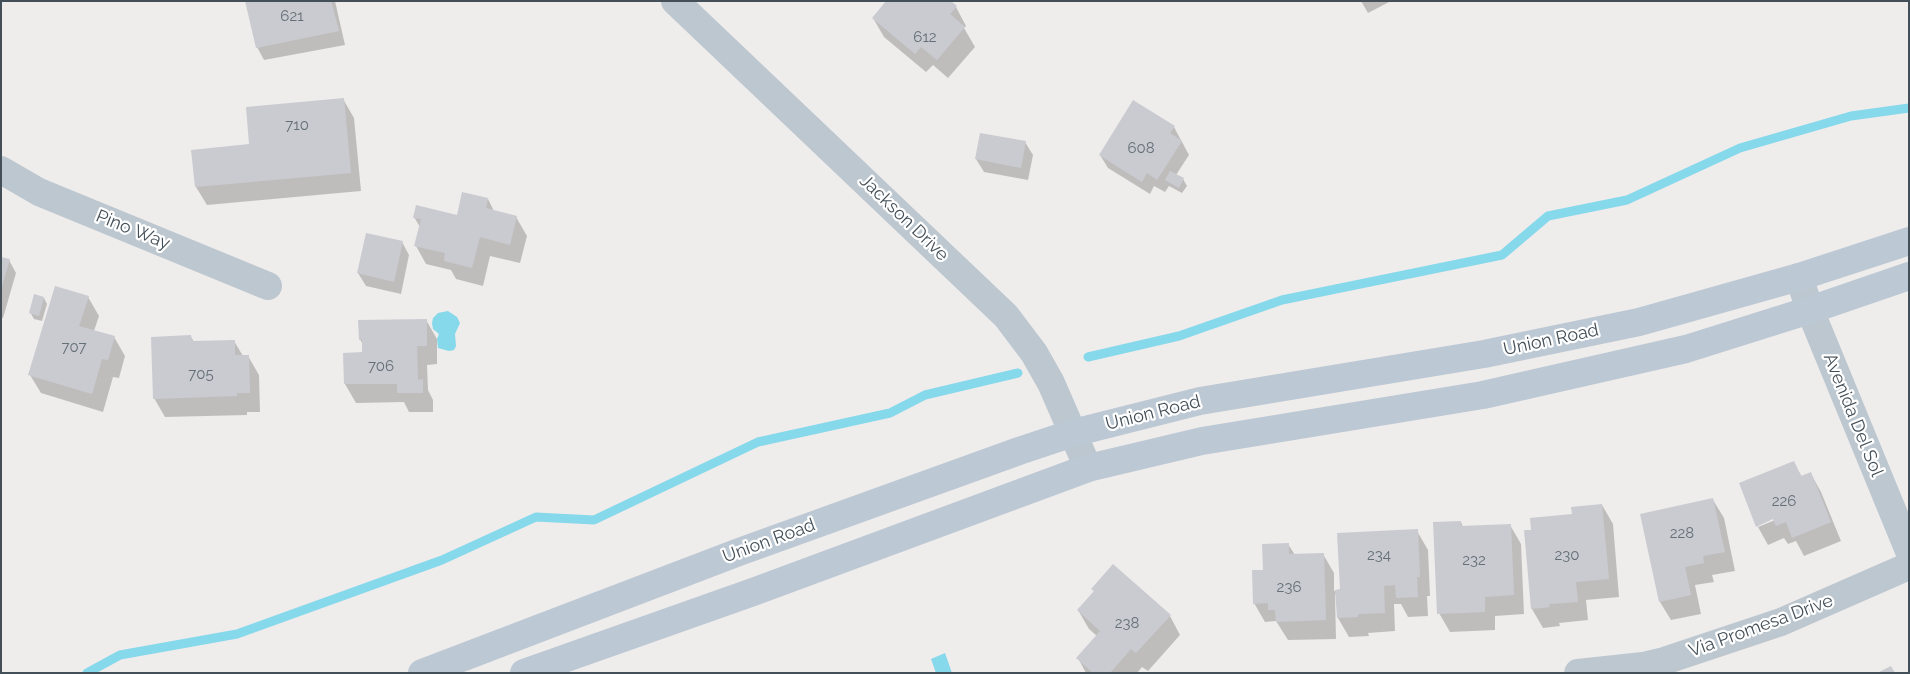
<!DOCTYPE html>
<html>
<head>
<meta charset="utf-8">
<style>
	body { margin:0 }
	#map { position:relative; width:1910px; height:674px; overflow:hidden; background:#efecec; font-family:Raleway,sans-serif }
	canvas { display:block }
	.frame { position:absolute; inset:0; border:2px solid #445059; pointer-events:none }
</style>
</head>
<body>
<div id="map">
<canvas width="1910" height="674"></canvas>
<div class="frame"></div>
</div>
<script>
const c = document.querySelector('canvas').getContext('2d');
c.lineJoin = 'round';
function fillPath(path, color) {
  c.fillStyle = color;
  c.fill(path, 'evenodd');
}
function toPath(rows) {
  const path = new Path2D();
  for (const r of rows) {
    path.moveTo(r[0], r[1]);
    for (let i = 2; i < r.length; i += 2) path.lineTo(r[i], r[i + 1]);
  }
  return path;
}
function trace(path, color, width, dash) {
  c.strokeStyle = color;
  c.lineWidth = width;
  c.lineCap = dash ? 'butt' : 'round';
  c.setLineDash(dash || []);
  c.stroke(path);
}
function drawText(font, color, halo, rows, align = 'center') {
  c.font = font + ' Raleway,sans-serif';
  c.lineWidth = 4.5;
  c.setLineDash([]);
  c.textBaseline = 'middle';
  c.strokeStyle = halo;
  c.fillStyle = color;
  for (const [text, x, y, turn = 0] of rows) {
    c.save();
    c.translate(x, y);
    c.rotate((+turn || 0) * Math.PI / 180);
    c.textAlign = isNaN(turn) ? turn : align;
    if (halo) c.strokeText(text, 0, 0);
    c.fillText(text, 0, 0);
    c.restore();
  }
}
fillPath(toPath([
	[448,311,457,317,460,323,455,334,456,346,454,350,449,351,438,348,437,339,439,334,433,329,432,323,433,318,438,313],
	[945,653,952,673,936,673,931,659]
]), '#86d8eb');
fillPath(toPath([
	[246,1,335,1,345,45,264,60,257,47],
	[1361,1,1391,1,1368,13],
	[956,7,966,26,964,28,975,47,948,78,933,65,926,72,884,37,873,18],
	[343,99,354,118,361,191,207,205,196,187,251,145],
	[1174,127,1189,155,1176,175,1183,179,1187,186,1182,193,1169,186,1165,192,1154,186,1150,194,1108,168,1100,155],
	[1025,142,1033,155,1028,180,984,172,976,159],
	[488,199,494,211,516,217,527,236,520,263,490,256,483,286,456,279,451,270,426,264,416,246,420,227,414,217,458,217],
	[402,242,409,255,401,294,366,286,358,273],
	[1,258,9,260,16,273,3,318,1,318],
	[88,297,99,316,94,331,114,337,125,356,119,378,113,377,103,412,41,393,30,375],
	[44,298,47,304,42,321,34,319,30,312],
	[426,320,437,339,437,364,427,365,428,390,433,400,433,412,409,412,404,402,356,403,345,384,363,353,363,345,360,339],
	[191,337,194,342,234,341,243,356,248,356,259,375,260,412,247,412,247,415,165,417,154,398],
	[1794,463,1802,477,1811,474,1821,492,1841,541,1804,556,1796,541,1788,544,1784,538,1768,545,1758,527,1780,518,1779,516,1758,524,1758,527,1740,484],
	[1713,500,1724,518,1735,571,1712,575,1714,582,1695,585,1701,614,1671,620,1660,602],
	[1602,505,1613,524,1619,597,1586,600,1588,620,1559,623,1560,626,1543,628,1532,609,1533,531],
	[1461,522,1463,527,1510,525,1521,544,1524,614,1495,616,1495,630,1450,632,1439,613],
	[1417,531,1428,550,1430,596,1427,596,1428,616,1408,617,1401,604,1394,604,1395,631,1368,633,1369,636,1349,637,1338,618,1337,594,1335,594,1336,639,1288,640,1276,621,1265,622,1254,603,1264,571,1288,544,1295,555,1323,554,1334,573,1334,591,1341,591],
	[1093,589,1170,616,1180,635,1148,671,1142,667,1137,673,1086,673,1078,658,1097,636,1089,629,1078,610,1094,592]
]), '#0003');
trace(toPath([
	[1088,357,1179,336,1282,300,1502,255,1548,216,1627,200,1740,148,1851,116,1909,108],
	[87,673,120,655,237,634,442,560,536,517,594,520,758,442,890,413,925,395,1018,373]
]), '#86d8eb', 9);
fillPath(toPath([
	[245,1,331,1,339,31,256,48],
	[886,1,951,1,957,6,950,14,965,27,937,60,921,47,915,54,872,18],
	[344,98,351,173,195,187,191,150,249,144,246,107],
	[1133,100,1175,126,1170,133,1182,141,1157,180,1147,173,1142,182,1099,155],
	[980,133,1026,141,1021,168,975,159],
	[1170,171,1184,178,1179,188,1165,180],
	[462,192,488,198,486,208,517,216,510,245,480,237,472,268,444,261,445,253,414,246,421,219,413,218,416,205,457,215],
	[366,233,403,241,394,282,357,273],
	[1,257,10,259,2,286,1,286],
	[55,286,89,296,79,326,115,336,108,360,102,359,92,394,28,375],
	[34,294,44,297,39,316,29,313],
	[427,319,427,346,417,346,418,380,423,379,423,393,397,393,397,384,344,384,343,353,362,352,362,339,359,340,358,320],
	[191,335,192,341,235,340,235,355,249,355,250,393,237,393,237,396,153,399,151,337],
	[1794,461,1801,476,1811,472,1831,522,1792,538,1786,522,1776,526,1773,519,1756,527,1739,483],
	[1713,498,1725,552,1703,556,1704,563,1685,567,1691,595,1659,602,1640,514],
	[1602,504,1609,579,1576,582,1578,602,1549,604,1550,607,1531,609,1524,530,1531,530,1530,518,1572,514,1571,507],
	[1461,521,1461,526,1511,524,1514,595,1485,597,1485,612,1437,614,1433,522],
	[1418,529,1420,577,1417,577,1418,597,1396,598,1395,585,1384,586,1385,613,1358,614,1358,617,1337,618,1335,590,1340,589,1337,533],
	[1289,543,1289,554,1324,553,1326,620,1276,622,1275,610,1268,610,1268,603,1253,604,1252,570,1263,570,1262,544],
	[1113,564,1171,615,1136,653,1131,649,1110,673,1093,673,1076,658,1100,631,1077,610,1094,591,1091,589],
	[1891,666,1895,673,1877,673]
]), '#c9cbd1');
trace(toPath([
	[675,1,1006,316,1034,353,1051,383,1088,468],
	[1,170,39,192,268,286],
	[1799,277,1810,310,1909,551],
	[1578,673,1643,666,1664,661,1781,622,1909,566]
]), '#bcc7cf', 28);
trace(toPath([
	[422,673,739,552,1019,451,1073,433,1200,401,1484,354,1639,322,1799,277,1909,241],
	[524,673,753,592,1088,468,1202,441,1483,395,1686,349,1810,310,1909,276]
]), '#bcc8d3', 28);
drawText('15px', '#656f77', null, [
	["621",292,16],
	["612",925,37],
	["710",297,125],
	["608",1141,148],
	["707",74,347],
	["706",381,366],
	["705",201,374],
	["226",1784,501],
	["228",1682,533],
	["234",1379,555],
	["230",1567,555],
	["232",1474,560],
	["236",1289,587],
	["238",1127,623]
]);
drawText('18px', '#445059', '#fff', [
	["Jackson Drive",904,218,44],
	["Pino Way",133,230,22],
	["Union Road",1551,340,-12],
	["Union Road",1153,413,-14],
	["Avenida Del Sol",1853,415,68],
	["Union Road",769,541,-20],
	["Via Promesa Drive",1761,626,-20]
]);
</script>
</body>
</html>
